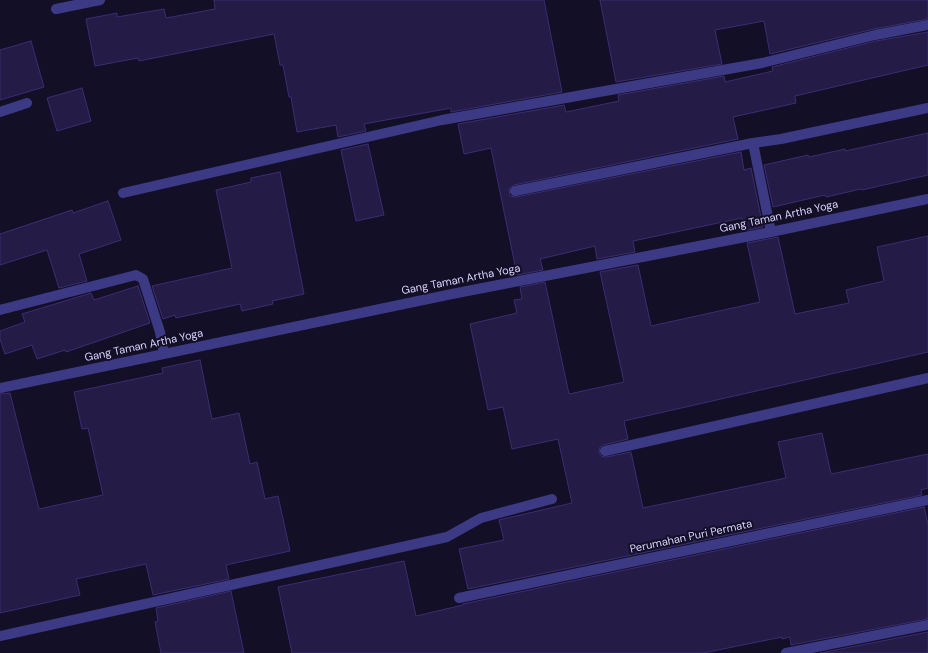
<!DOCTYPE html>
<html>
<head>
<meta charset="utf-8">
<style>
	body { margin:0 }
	canvas { display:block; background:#130f26 }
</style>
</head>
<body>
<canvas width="928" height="653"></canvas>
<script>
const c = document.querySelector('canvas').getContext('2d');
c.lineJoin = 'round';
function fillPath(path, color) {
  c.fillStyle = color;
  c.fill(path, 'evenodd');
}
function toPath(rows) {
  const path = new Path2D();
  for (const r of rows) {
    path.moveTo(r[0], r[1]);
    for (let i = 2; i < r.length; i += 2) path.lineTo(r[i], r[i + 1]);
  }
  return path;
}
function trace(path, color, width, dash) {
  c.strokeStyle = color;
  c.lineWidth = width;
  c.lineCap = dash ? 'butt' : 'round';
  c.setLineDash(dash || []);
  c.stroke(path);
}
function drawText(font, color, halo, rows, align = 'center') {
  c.font = font + ' "DM Sans",sans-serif';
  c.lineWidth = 4;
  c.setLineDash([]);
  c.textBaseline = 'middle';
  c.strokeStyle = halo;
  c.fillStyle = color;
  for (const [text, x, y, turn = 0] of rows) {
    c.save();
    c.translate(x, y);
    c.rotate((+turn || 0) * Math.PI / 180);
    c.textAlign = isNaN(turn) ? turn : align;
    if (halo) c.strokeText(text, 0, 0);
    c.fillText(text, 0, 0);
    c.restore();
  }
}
const building = toPath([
	[214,0,544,0,562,92,451,112,451,108,364,124,366,131,338,137,336,125,297,132,291,97,289,97,283,65,280,65,274,34,139,61,138,58,95,66,86,19,117,13,117,17,164,9,166,18,215,9,214,0],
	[600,0,928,0,928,19,874,29,770,54,764,21,715,30,722,64,616,82,600,0],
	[928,32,928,65,795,96,796,103,733,117,738,139,514,185,509,189,510,196,516,197,741,152,744,170,751,168,763,227,744,231,742,218,633,241,635,252,597,259,595,246,540,259,543,270,517,275,491,148,464,154,458,124,564,105,566,112,619,101,618,95,724,76,725,82,773,71,772,67,876,41,928,32],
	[31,41,44,87,0,100,0,50,31,41],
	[82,88,91,121,57,131,47,98,82,88],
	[928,133,928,175,862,190,861,189,826,197,825,195,773,207,764,165,808,155,809,157,845,149,845,151,928,133],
	[368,144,384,215,356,221,341,150,368,144],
	[280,172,304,294,272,301,273,304,242,311,240,304,176,318,175,315,163,319,152,286,232,268,216,190,251,182,251,178,280,172],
	[108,201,121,240,79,254,87,281,59,288,47,250,0,265,0,234,72,210,73,213,108,201],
	[928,236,928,352,624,421,628,439,603,445,600,447,599,452,601,456,606,457,631,452,643,508,786,478,778,442,822,433,831,474,928,454,928,488,921,490,922,495,468,589,459,549,504,540,499,520,572,503,558,439,512,449,503,407,488,410,470,324,517,313,514,300,522,299,520,287,545,282,569,394,624,382,600,272,638,265,651,326,760,302,747,243,778,237,795,314,849,303,846,290,884,281,877,247,928,236],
	[138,286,150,323,66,352,65,350,37,359,32,345,5,354,0,339,0,331,25,322,22,314,91,293,94,300,138,286],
	[200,360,212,419,239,413,250,464,257,462,265,499,278,496,290,551,226,565,229,579,153,595,146,564,76,579,80,595,0,613,0,394,10,393,39,509,103,495,88,428,82,429,74,392,163,373,162,368,200,360],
	[924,507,928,524,928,619,791,645,790,637,782,639,782,637,703,653,292,653,278,587,404,561,416,616,463,605,463,604,924,507],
	[231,591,244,653,161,653,155,622,158,621,156,608,231,591],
	[928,632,928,653,820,653,928,632]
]);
fillPath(building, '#241b47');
trace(building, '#3b2d73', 1);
trace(toPath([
	[56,9,100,0],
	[0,112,27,103],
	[753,143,771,232],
	[515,191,753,143,781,139,928,108],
	[123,193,442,120,762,63,875,35,928,25],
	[0,310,136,275,143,279,160,332,164,354],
	[0,388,452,294,771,232,928,199],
	[605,451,928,378],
	[459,598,928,500],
	[0,636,447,537,481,518,552,499],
	[786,653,928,625]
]), '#3d3a85', 10);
drawText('11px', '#d9d4ff', '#130f26', [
	["Gang Taman Artha Yoga",779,217,-12],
	["Gang Taman Artha Yoga",461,280,-11],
	["Gang Taman Artha Yoga",144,346,-12],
	["Perumahan Puri Permata",691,537,-12]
]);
</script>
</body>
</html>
